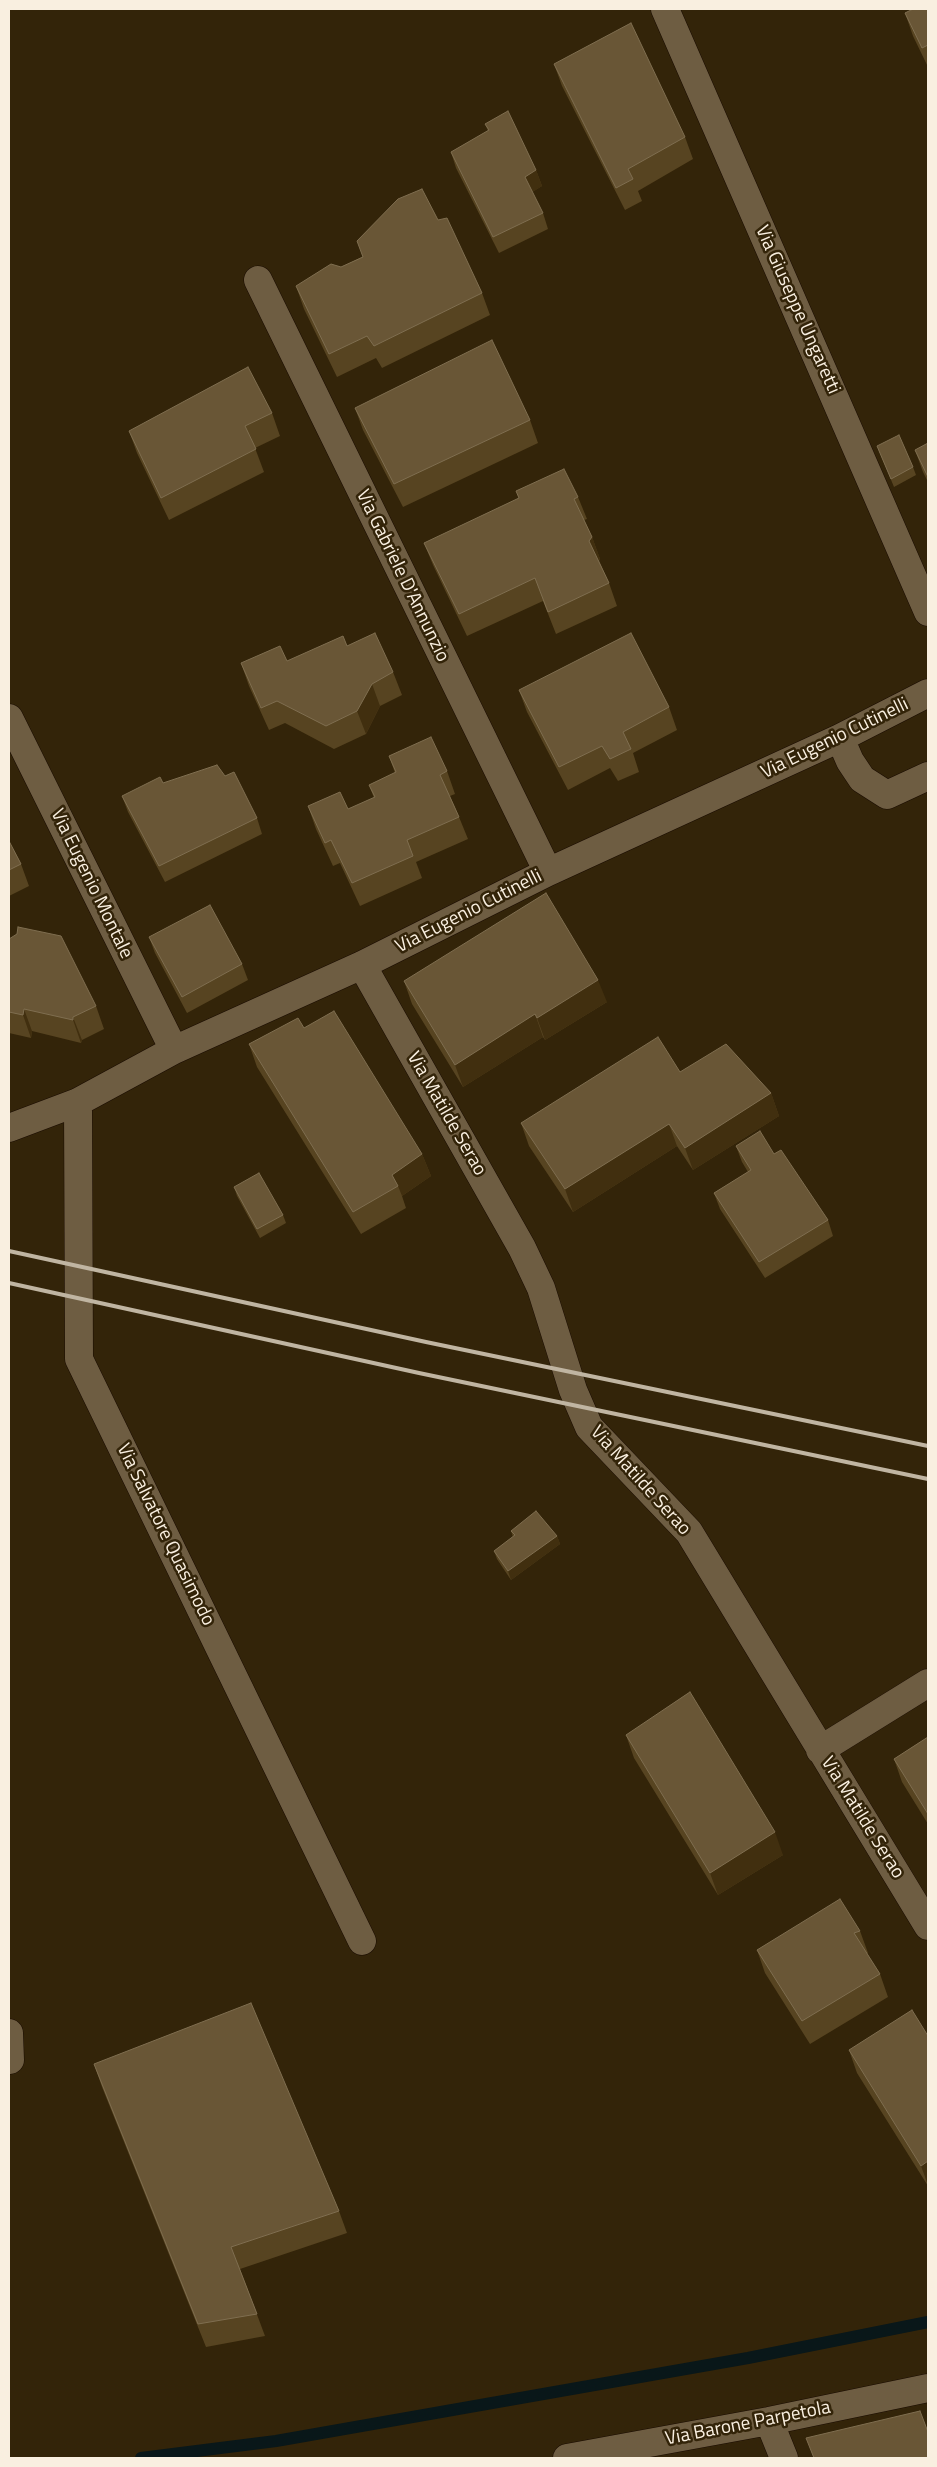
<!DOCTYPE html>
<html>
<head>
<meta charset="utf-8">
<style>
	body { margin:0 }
	#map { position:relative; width:937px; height:2467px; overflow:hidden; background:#332409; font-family:"Titillium Web",sans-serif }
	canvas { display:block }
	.frame { position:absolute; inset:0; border:10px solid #f9efe0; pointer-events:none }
</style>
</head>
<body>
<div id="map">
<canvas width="937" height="2467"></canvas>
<div class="frame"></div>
</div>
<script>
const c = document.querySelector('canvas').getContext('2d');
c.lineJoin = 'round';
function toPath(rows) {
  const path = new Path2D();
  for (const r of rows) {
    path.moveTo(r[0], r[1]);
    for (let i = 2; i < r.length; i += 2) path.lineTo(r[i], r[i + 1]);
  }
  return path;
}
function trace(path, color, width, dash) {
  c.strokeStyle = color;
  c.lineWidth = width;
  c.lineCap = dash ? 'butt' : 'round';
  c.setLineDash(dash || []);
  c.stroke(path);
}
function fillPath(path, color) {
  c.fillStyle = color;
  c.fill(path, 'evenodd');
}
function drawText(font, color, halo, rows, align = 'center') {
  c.font = font + ' "Titillium Web",sans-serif';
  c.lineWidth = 5;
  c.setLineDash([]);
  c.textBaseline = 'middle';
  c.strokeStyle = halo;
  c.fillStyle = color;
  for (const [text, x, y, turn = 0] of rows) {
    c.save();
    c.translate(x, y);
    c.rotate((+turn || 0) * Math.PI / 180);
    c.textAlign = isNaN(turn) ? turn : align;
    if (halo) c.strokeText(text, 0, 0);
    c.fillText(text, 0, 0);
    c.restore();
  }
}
trace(toPath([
	[141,2458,276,2441,748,2358,928,2322]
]), '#091719', 12);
const minor = toPath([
	[665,9,928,612],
	[258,280,548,872],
	[9,718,174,1050],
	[840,738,850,761,862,779,887,795,928,776],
	[362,965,522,1248,541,1288,573,1390,589,1427,689,1532,928,1926],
	[78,1102,79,1359,362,1941],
	[9,1128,78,1102,174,1050,362,965,548,872,840,738,928,693],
	[820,1750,928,1683],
	[9,2033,10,2060],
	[769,2421,784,2458],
	[567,2458,769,2421,928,2388]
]);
trace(minor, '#1a0c00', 29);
trace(minor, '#6e5d42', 28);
trace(toPath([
	[9,1251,426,1342,928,1446],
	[9,1283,419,1373,928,1479]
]), '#c0b5a2', 4);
fillPath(toPath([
	[928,9,928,67,913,36,905,13],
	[554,64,685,137,693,159,638,191,642,201,625,210,562,86],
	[485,124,536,170,542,186,532,192,543,213,548,229,499,253,456,168,451,152,488,131],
	[438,220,482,293,490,315,382,368,376,358,337,377,304,309,296,286,341,267],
	[355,408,530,420,538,443,403,507,363,430],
	[272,413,280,436,255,448,264,472,169,520,137,453,129,431],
	[928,443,928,482,923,472,915,450],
	[877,446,913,467,916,475,894,487],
	[578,497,587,519,584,520,592,537,600,559,599,561,609,583,617,606,556,634,543,601,467,636,433,565,424,543],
	[347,646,393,672,402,695,380,706,366,734,334,749,285,723,269,730,249,686,241,663,287,661],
	[519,690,669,707,677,730,633,753,639,772,618,781,610,768,568,790,527,712],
	[389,756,447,771,455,794,450,796,459,817,468,839,416,862,422,878,360,906,340,863,333,866,316,829,308,806,348,809,374,798,369,785,395,773],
	[163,783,257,818,262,834,165,882,128,812,122,796],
	[9,841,21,864,29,886,9,896],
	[149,937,242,964,248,980,187,1013,155,953],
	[9,939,96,1006,104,1029,82,1040,81,1043,32,1031,31,1038,9,1033],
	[404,981,607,1002,545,1040,543,1037,463,1087,412,1004],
	[304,1028,422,1154,431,1176,402,1196,406,1208,361,1234,257,1067,249,1044],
	[680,1072,771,1093,779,1116,693,1170,677,1146,573,1212,529,1146,521,1123],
	[736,1146,774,1154,828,1220,833,1236,765,1278,720,1209,714,1193,748,1172,742,1162],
	[234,1187,283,1215,286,1223,260,1238,237,1196],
	[511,1531,557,1536,560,1544,511,1580,497,1559,494,1551,513,1537],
	[626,1735,783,1855,718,1895,634,1758],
	[928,1737,928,1824,902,1782,894,1759],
	[860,1931,868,1953,867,1954,880,1974,888,1997,810,2044,765,1973,757,1950],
	[928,2036,928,2186,857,2073,849,2050],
	[94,2064,339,2211,347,2233,240,2269,265,2336,206,2347,102,2087]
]), '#574421');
fillPath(toPath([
	[536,170,542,186,531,193,525,177],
	[592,537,600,559,597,563,589,541],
	[372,684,380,706,366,734,357,711],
	[598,980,607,1002,545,1040,537,1018],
	[24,1009,32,1031,31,1038,23,1015],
	[535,1014,543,1037,463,1087,455,1065],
	[73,1017,82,1040,81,1043,73,1020],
	[771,1093,779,1116,693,1170,685,1148],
	[669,1124,677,1146,573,1212,565,1189],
	[422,1154,431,1176,402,1196,398,1186,392,1175],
	[557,1536,560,1544,511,1580,508,1571],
	[775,1832,783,1855,718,1895,710,1873],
	[928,2161,928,2185,921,2166]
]), '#412f0f');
const building = toPath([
	[913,9,928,9,928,45,922,48,905,13,913,9],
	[631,23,685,137,628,169,633,179,616,188,554,64,631,23],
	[508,111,536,170,525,177,543,213,493,237,451,152,489,130,485,124,508,111],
	[422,189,438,220,447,218,482,293,374,346,367,336,329,354,296,286,331,264,341,267,363,257,357,241,398,199,422,189],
	[492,340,530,420,394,484,355,408,492,340],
	[248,367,272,413,245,426,256,449,161,498,129,431,248,367],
	[899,435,913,467,891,479,877,446,899,435],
	[928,443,928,477,915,450,928,443],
	[564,469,578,497,574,499,592,537,589,541,609,583,548,612,535,578,459,614,424,543,519,498,516,491,564,469],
	[375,633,393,672,372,684,357,711,326,726,277,701,261,708,241,663,280,646,287,661,343,636,347,646,375,633],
	[631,633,669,707,623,732,631,749,610,759,602,746,559,767,519,690,631,633],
	[431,737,447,771,440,775,459,817,407,840,413,856,352,883,331,840,325,843,308,806,340,792,348,809,375,797,369,785,396,772,389,756,431,737],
	[217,765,225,776,234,772,257,818,159,866,122,796,160,777,163,783,217,765],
	[9,841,21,864,9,870,9,841],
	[546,893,598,980,537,1018,535,1014,455,1065,404,981,546,893],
	[210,905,242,964,182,997,149,937,210,905],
	[18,927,61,936,96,1006,73,1017,73,1020,24,1009,23,1015,9,1012,9,939,17,934,18,927],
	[334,1011,422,1154,392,1175,398,1186,353,1212,249,1044,298,1018,304,1028,334,1011],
	[658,1037,680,1072,726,1044,771,1093,685,1148,669,1124,565,1189,521,1123,658,1037],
	[760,1131,774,1154,781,1150,828,1220,759,1262,714,1193,751,1170,736,1146,760,1131],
	[259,1173,283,1215,257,1229,234,1187,259,1173],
	[536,1511,557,1536,508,1571,494,1551,515,1535,511,1531,536,1511],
	[690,1692,775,1832,710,1873,626,1735,690,1692],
	[928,1737,928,1814,894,1759,928,1737],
	[840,1899,860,1931,854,1933,880,1974,802,2021,757,1950,840,1899],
	[251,2003,339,2211,231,2247,257,2314,198,2324,94,2064,251,2003],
	[912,2010,928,2036,928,2161,921,2166,849,2050,912,2010],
	[920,2411,928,2432,928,2458,814,2458,806,2438,920,2411]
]);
fillPath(building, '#695636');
trace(building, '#7f6e50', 1);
drawText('19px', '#f9efe0', '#332409', [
	["Via Giuseppe Ungaretti",797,310,66],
	["Via Gabriele D'Annunzio",402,576,64],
	["Via Eugenio Cutinelli",835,739,-26],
	["Via Eugenio Montale",91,884,64],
	["Via Eugenio Cutinelli",469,912,-27],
	["Via Matilde Serao",446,1114,60],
	["Via Matilde Serao",640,1481,48],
	["Via Salvatore Quasimodo",165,1535,64],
	["Via Matilde Serao",862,1818,58],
	["Via Barone Parpetola",748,2424,-11]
]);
</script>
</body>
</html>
